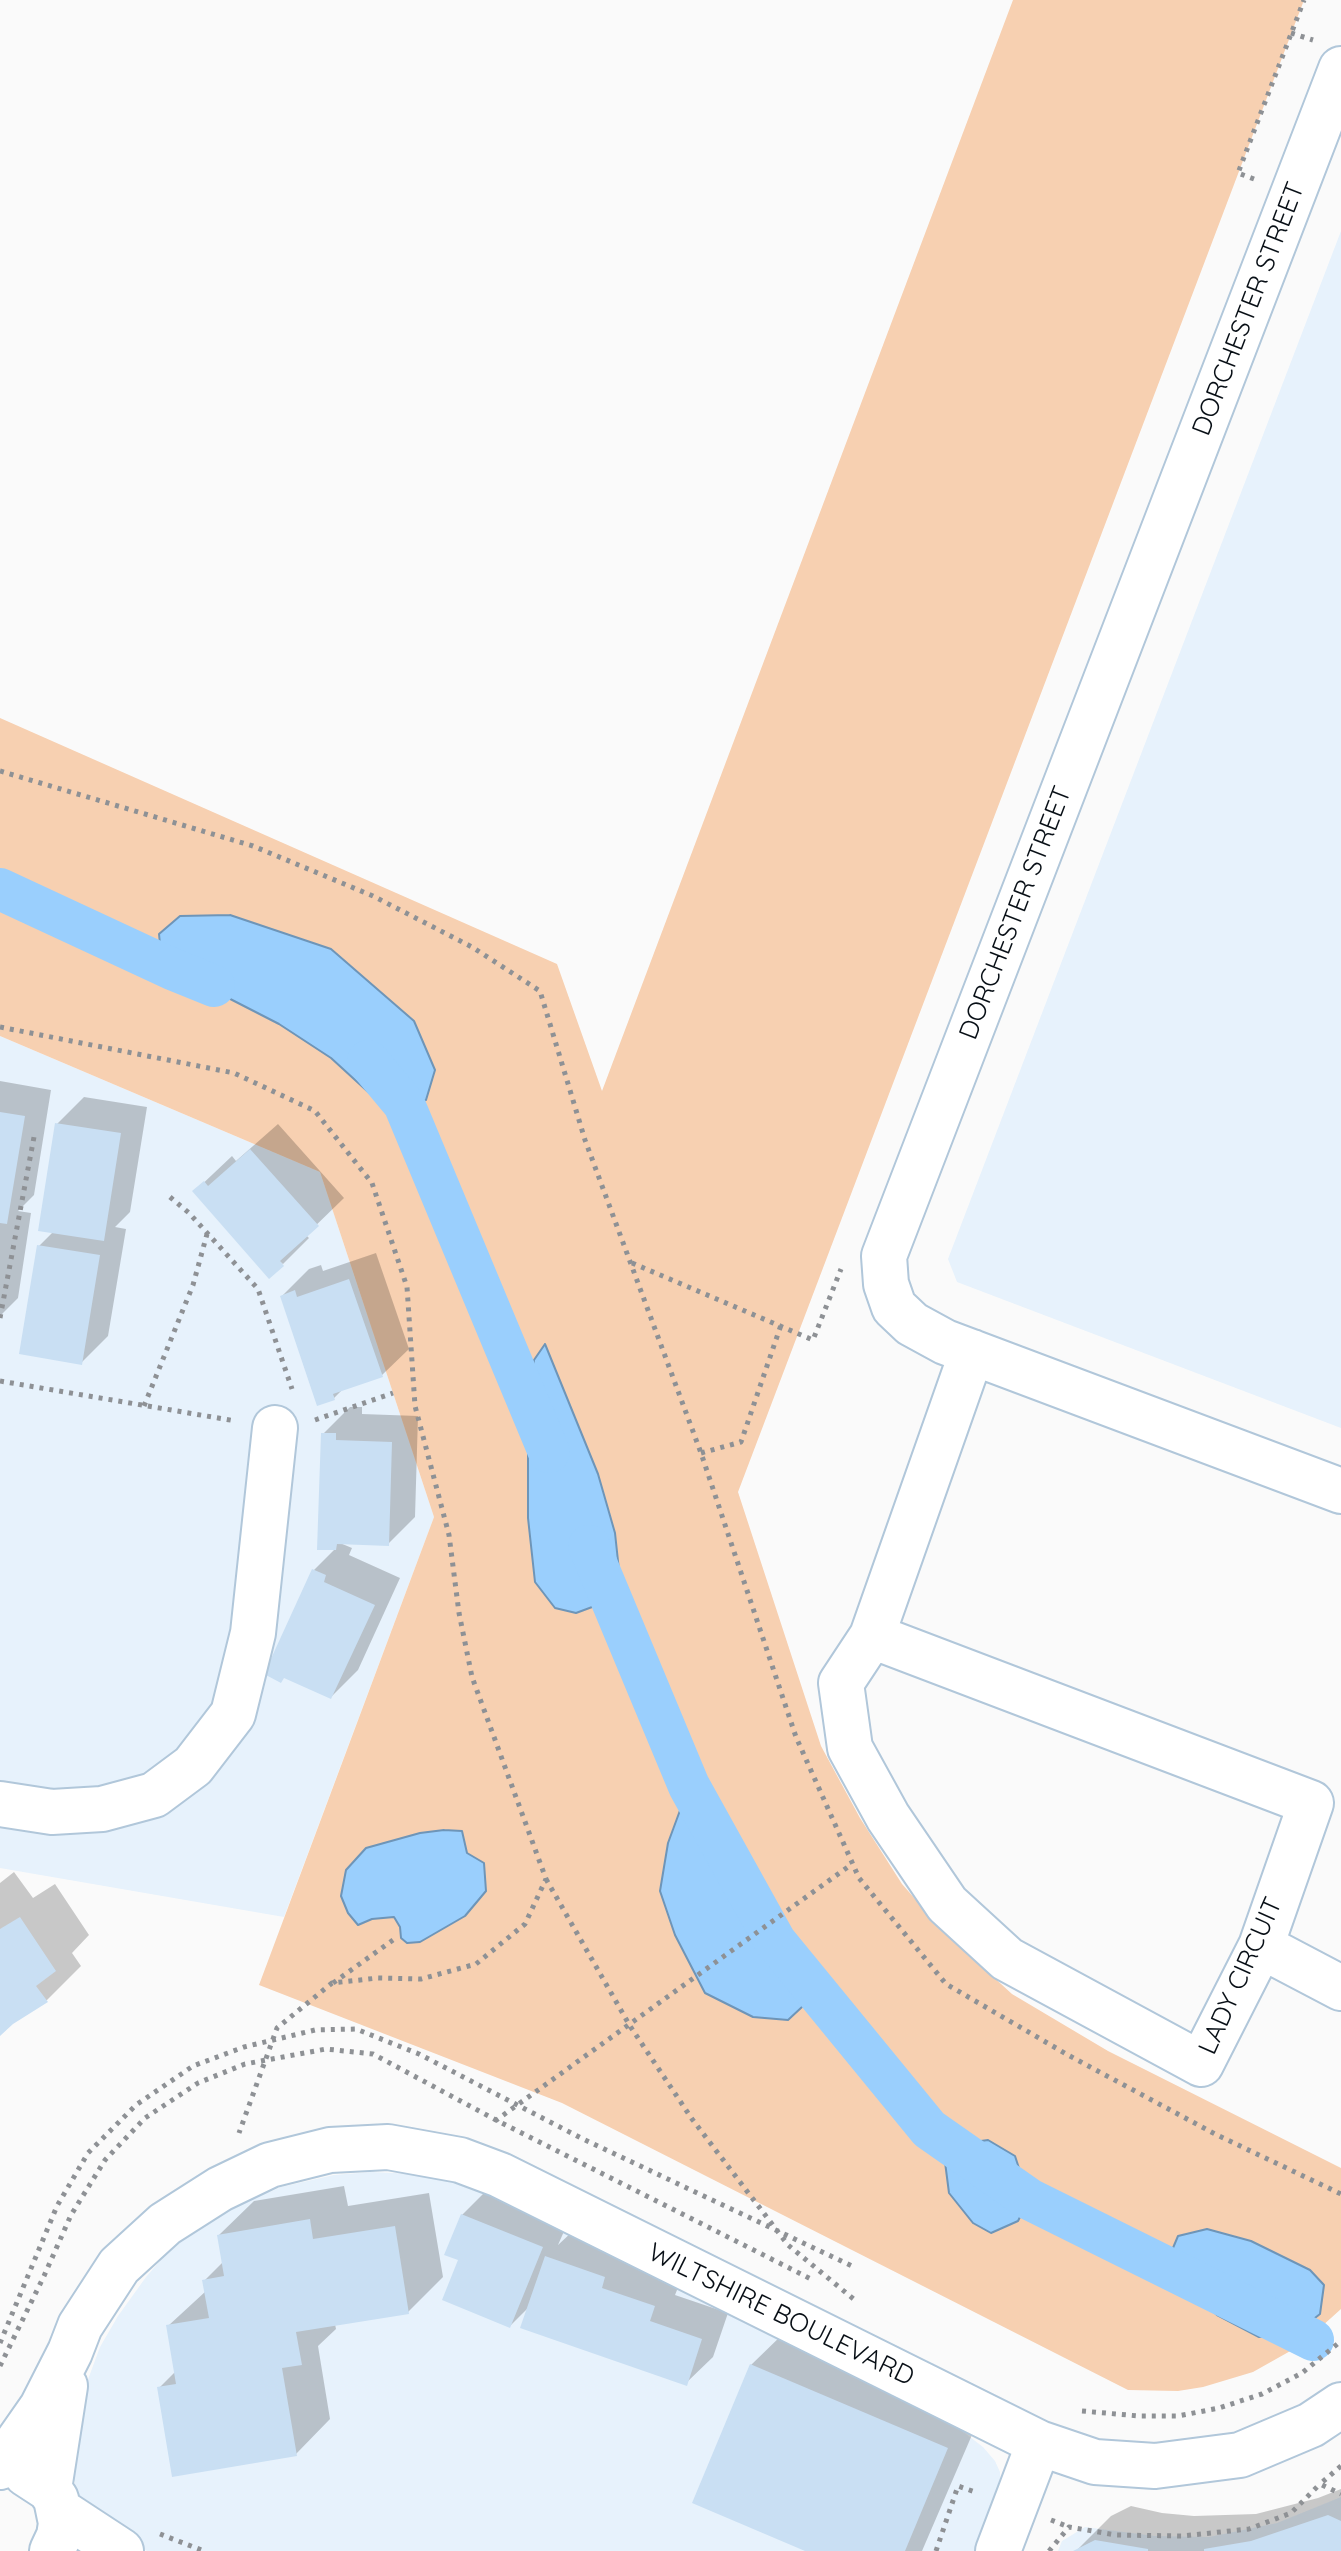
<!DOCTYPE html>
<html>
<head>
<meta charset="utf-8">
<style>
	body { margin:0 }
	canvas { display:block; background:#fafafa }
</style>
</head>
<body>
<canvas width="1341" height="2551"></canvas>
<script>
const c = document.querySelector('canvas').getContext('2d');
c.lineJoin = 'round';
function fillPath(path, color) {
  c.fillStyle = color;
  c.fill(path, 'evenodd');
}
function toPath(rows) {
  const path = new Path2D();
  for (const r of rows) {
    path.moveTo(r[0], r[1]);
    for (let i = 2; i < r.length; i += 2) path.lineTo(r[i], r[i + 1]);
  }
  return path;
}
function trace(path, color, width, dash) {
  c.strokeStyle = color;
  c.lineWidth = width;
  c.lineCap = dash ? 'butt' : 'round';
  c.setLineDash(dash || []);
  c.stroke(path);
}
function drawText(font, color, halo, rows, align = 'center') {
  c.font = font + ' Quicksand,sans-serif';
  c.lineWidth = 8;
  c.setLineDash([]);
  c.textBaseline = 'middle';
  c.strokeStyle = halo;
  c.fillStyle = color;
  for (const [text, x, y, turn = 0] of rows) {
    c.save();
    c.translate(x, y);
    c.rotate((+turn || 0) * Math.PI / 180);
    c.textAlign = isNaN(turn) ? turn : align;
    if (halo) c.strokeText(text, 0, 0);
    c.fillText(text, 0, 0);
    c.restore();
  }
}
fillPath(toPath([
	[1341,231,1341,1428,957,1282,948,1259],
	[0,1036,320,1172,434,1517,284,1917,0,1868],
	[371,2172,415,2174,461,2184,503,2199,957,2427,983,2447,995,2461,1000,2472,1000,2493,978,2551,147,2551,120,2535,86,2509,76,2490,72,2468,83,2393,100,2347,118,2316,146,2277,174,2245,200,2224,243,2203,281,2187,334,2175],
	[1341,2497,1341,2551,1058,2551,1062,2541,1085,2527,1155,2536,1209,2537,1277,2523]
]), '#e7f2fc');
fillPath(toPath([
	[1013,0,1304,0,738,1492,821,1746,860,1818,902,1884,944,1932,1012,1994,1108,2051,1341,2168,1341,2309,1301,2345,1253,2372,1203,2387,1178,2391,1128,2390,562,2103,259,1985,434,1517,320,1172,0,1036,0,718,557,964,602,1091]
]), '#f7d0b1');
const water = toPath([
	[230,915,331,949,414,1021,435,1070,426,1100,404,1104,378,1101,331,1058,279,1024,162,964,159,934,180,916,230,915],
	[545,1344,598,1474,615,1533,621,1589,611,1600,576,1613,555,1608,535,1582,528,1518,528,1401,534,1360,545,1344],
	[689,1786,775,1941,817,1993,788,2020,753,2017,705,1993,675,1935,660,1891,668,1843,689,1786],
	[444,1830,462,1831,467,1853,484,1863,486,1891,465,1916,420,1942,407,1943,401,1938,400,1927,394,1917,372,1919,358,1925,348,1913,341,1896,346,1870,366,1848,420,1833,444,1830],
	[988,2140,1015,2156,1029,2199,1018,2221,991,2233,973,2223,949,2193,945,2162,952,2145,988,2140],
	[1207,2229,1251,2241,1310,2270,1324,2285,1320,2314,1297,2332,1259,2337,1217,2315,1165,2267,1178,2236,1207,2229]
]);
fillPath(water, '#9acffd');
trace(water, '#6e95b8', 2);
fillPath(toPath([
	[0,1081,51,1090,34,1195,18,1211,31,1213,18,1298,0,1316],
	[84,1097,147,1107,130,1212,115,1227,126,1229,108,1336,81,1363,39,1246,54,1231,57,1124],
	[278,1124,344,1198,306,1235,309,1238,283,1264,195,1191,232,1156,236,1161],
	[376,1253,409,1349,382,1375,344,1388,334,1398,282,1296,309,1269,321,1265,323,1271],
	[350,1407,362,1407,362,1414,418,1416,415,1517,388,1544,340,1543,352,1548,349,1555,400,1578,358,1670,331,1697,314,1570,336,1548,323,1434],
	[14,1872,33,1898,55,1884,89,1935,72,1953,81,1966,47,2000,13,2022,0,2035,0,1883],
	[344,2186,348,2206,429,2193,443,2277,408,2312,335,2324,336,2329,318,2346,330,2419,296,2454,159,2388,176,2371,168,2326,206,2291,205,2280,223,2262,219,2235,254,2201],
	[489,2188,569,2220,558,2245,573,2231,681,2280,675,2295,728,2313,713,2357,686,2383,530,2306,510,2326,460,2259,462,2215],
	[786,2331,981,2414,922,2551,810,2551,751,2365],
	[1341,2489,1341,2551,1076,2551,1111,2516,1131,2506,1162,2513,1194,2516,1256,2514,1318,2498]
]), '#0003');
trace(toPath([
	[0,889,172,969,214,986],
	[368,1061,404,1104,549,1452],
	[589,1546,689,1786,775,1941,929,2129,1029,2199,1313,2340]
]), '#9acffd', 42);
fillPath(toPath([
	[0,1112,25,1116,7,1224,0,1223],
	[55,1123,121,1133,104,1241,38,1231],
	[250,1149,319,1226,280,1261,284,1266,269,1279,192,1191,204,1181,208,1186],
	[37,1245,100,1255,82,1365,19,1354],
	[349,1279,383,1377,333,1394,335,1400,317,1406,280,1296,295,1290,297,1297],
	[321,1433,336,1433,336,1440,392,1442,389,1546,337,1544,336,1550,317,1550],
	[312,1569,326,1575,324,1582,375,1605,331,1699,284,1678,281,1683,264,1674],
	[20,1917,56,1971,36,1986,48,2002,13,2024,0,2036,0,1929],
	[461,2214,543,2247,510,2328,442,2300,458,2260,444,2255],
	[310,2219,313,2239,395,2226,409,2314,296,2332,302,2365,282,2368,297,2456,172,2477,157,2387,176,2384,166,2325,209,2318,202,2280,224,2276,217,2235],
	[545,2256,605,2277,602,2288,655,2306,650,2321,702,2339,687,2386,520,2328],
	[750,2364,948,2448,905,2551,805,2551,692,2503],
	[1328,2515,1341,2521,1341,2551,1204,2551,1204,2549,1251,2541],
	[1095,2540,1148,2549,1148,2551,1073,2551]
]), '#c9dff3');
const minor = toPath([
	[1341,69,884,1256,886,1284,894,1307,912,1324,945,1342,1341,1491],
	[872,1636,1311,1803,1261,1946,1201,2064,1007,1959,947,1904,888,1817,850,1748,841,1683,872,1636,972,1352],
	[0,1804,52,1812,102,1809,154,1795,193,1766,233,1714,253,1633,275,1428],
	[1261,1946,1341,1988],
	[0,2467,42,2407,70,2352,80,2326,119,2266,165,2224,220,2189,270,2165,330,2150,388,2147,460,2160,500,2175,1039,2443,1095,2462,1155,2466,1240,2455,1311,2425,1341,2405],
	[26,2474,49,2489,56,2499,61,2523,59,2536,52,2551],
	[49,2489,65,2386],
	[60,2511,121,2551],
	[998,2551,1039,2443]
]);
trace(minor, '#b1c7da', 48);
trace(toPath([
	[1291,33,1313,40],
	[1254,179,1238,173,1304,0],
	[0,771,253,846,373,896,472,947,540,991,585,1140,701,1453,796,1737,859,1878,946,1984,1068,2055,1215,2134,1341,2194],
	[0,1027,234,1073,315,1111,372,1183,407,1287,415,1406,449,1535,459,1613,472,1677,546,1879,525,1924,476,1964,421,1979,378,1978,332,1983,277,2028,239,2133],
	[170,1197,189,1213,258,1289,292,1389],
	[632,1263,813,1340,841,1269],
	[0,1318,34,1137],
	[0,1381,236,1421],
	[144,1406,193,1285,207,1234],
	[315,1420,393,1393],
	[701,1453,741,1442,781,1325],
	[546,1879,630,2026,692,2119,788,2245,856,2301],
	[333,1983,393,1940],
	[495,2121,852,1864],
	[0,2343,57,2206,88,2153,136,2105,193,2066,244,2047,315,2030,356,2029,419,2054,581,2138,852,2266],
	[0,2366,44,2276,71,2215,105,2160,145,2118,198,2083,245,2064,326,2049,373,2054,496,2120,811,2279],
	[1082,2411,1139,2416,1178,2416,1219,2408,1262,2394,1302,2373,1341,2341],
	[1341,2466,1320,2484,1341,2494],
	[1051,2520,1069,2527],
	[160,2534,204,2551],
	[936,2551,958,2486,978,2493],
	[1049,2551,1069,2527,1116,2535,1182,2536,1249,2529,1291,2513,1320,2484]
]), '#8e9195', 5, [4, 6]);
trace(minor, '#fff', 44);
drawText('26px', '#080f16', '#fff', [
	["DORCHESTER STREET",1249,309,-69],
	["DORCHESTER STREET",1016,913,-69],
	["LADY CIRCUIT",1241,1976,-66],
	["WILTSHIRE BOULEVARD",781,2315,26]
]);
</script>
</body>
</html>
